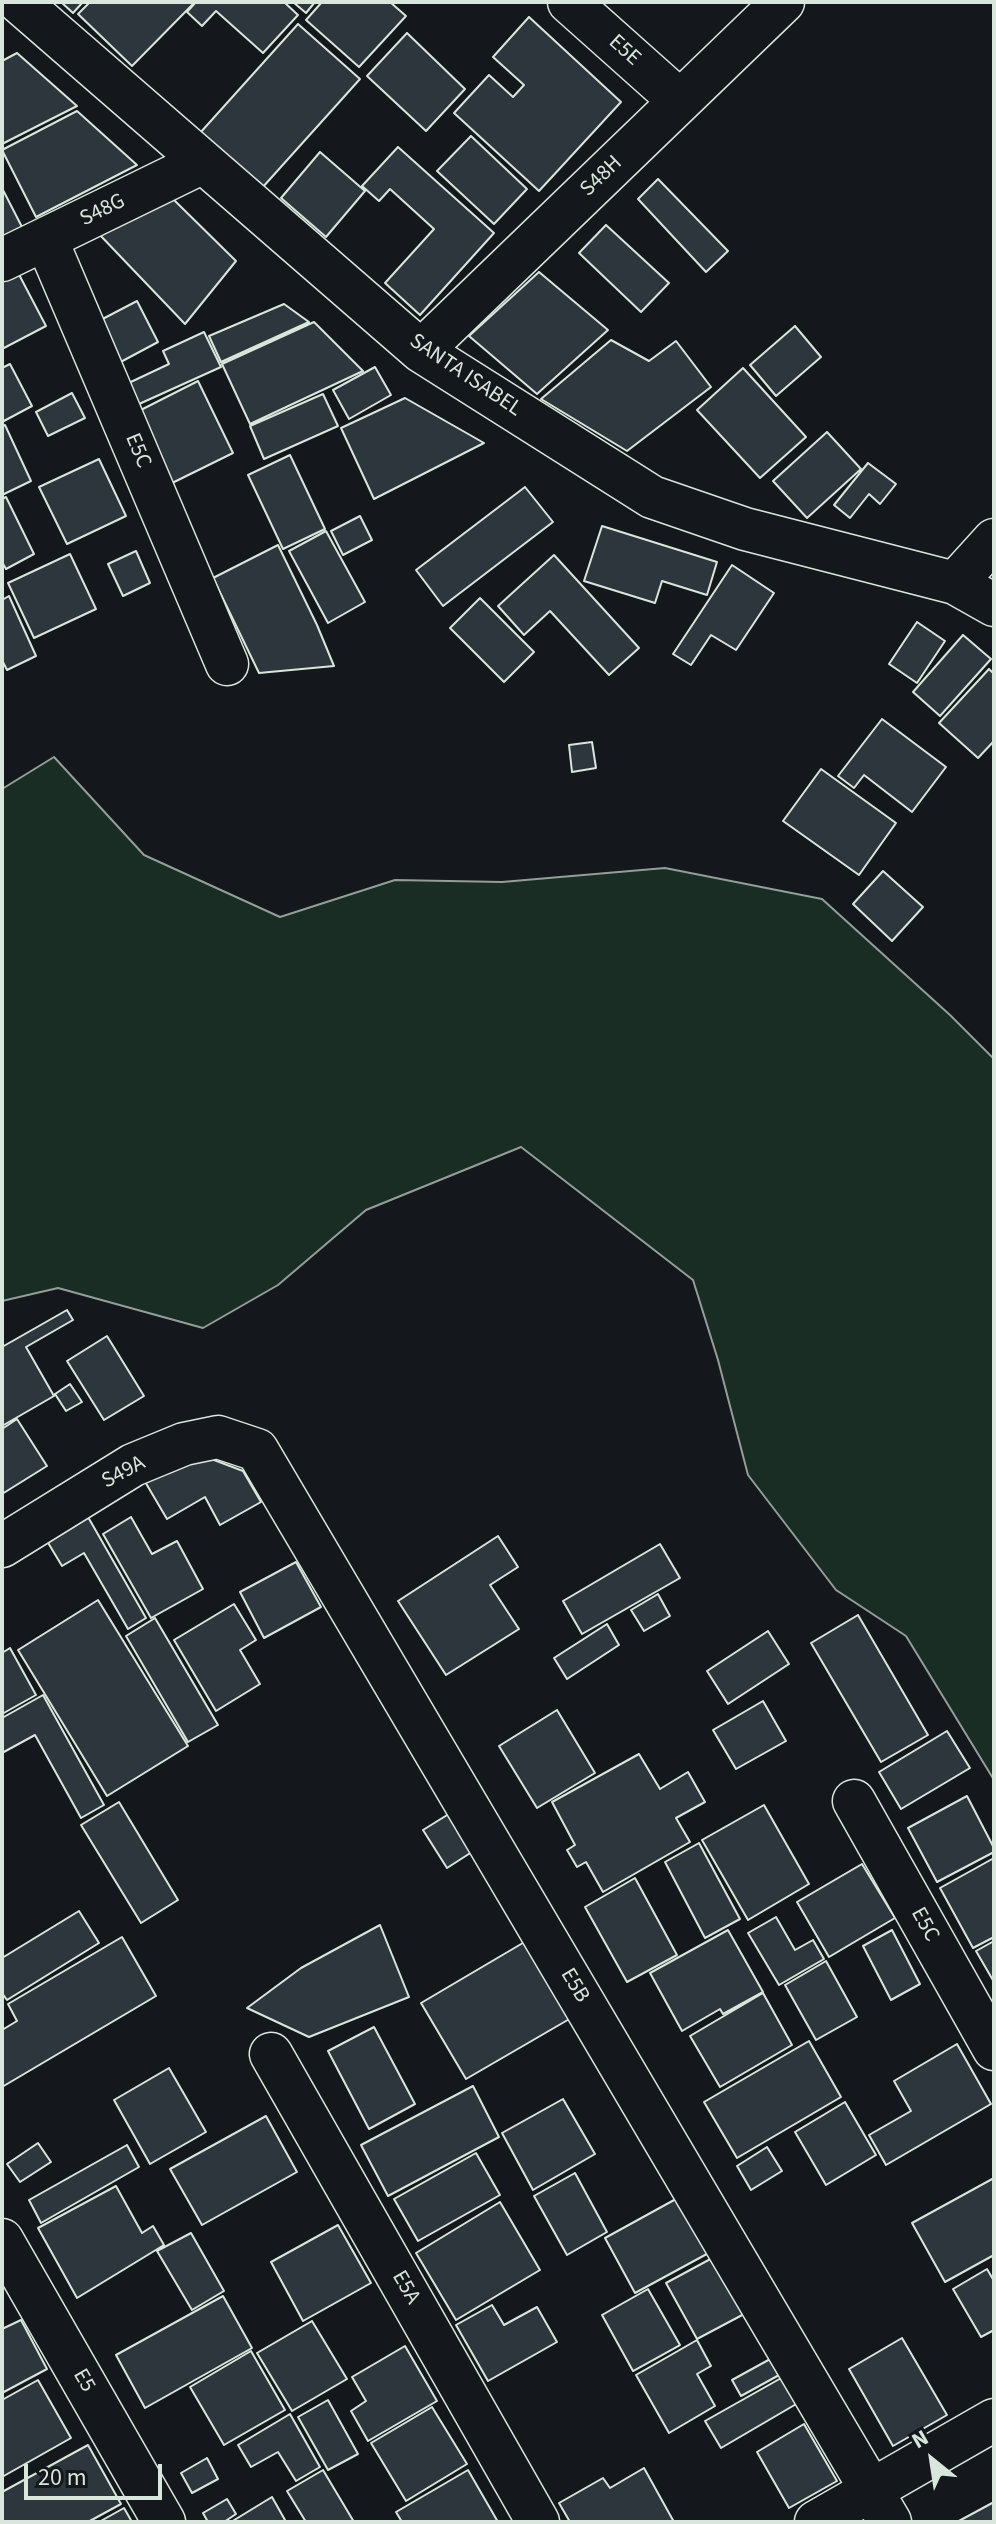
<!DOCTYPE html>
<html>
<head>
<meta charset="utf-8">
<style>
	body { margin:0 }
	#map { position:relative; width:996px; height:2524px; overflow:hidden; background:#14181c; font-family:"Source Sans 3",sans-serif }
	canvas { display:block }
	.frame { position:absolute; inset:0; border:4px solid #d8e6dc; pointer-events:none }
	.north { position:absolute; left:892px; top:2420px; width:80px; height:80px; -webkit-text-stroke:6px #14181c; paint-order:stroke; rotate:330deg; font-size:22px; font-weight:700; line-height:32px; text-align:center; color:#d8e6dc }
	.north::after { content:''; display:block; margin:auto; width:28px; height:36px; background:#d8e6dc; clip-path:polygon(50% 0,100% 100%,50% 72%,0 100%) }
	.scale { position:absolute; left:24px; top:2464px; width:138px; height:36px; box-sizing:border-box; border:4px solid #d8e6dc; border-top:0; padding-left:10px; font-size:24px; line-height:28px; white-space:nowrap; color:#d8e6dc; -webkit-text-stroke:6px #14181c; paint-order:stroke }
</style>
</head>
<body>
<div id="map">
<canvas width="996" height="2524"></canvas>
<div class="frame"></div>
<div class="north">N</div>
<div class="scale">20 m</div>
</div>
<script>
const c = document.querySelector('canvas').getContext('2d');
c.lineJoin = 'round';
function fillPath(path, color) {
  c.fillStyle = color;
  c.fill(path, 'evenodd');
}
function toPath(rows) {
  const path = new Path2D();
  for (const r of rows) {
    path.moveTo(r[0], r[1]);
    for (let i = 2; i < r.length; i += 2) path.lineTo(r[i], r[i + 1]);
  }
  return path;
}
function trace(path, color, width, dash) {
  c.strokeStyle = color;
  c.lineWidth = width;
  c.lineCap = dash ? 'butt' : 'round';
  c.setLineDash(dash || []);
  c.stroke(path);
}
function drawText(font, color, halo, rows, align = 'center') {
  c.font = font + ' "Source Sans 3",sans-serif';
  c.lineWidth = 6;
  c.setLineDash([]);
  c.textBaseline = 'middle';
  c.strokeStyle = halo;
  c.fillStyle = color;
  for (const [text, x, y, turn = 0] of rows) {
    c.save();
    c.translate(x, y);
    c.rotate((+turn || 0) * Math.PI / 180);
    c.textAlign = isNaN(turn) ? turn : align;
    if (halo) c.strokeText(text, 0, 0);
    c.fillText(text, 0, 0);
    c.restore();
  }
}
const green = toPath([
	[54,757,144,855,280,917,395,880,502,882,665,868,822,899,950,1015,994,1059,994,1780,906,1636,836,1590,748,1475,718,1360,693,1280,521,1147,366,1210,278,1285,203,1328,58,1288,2,1301,2,789,54,757]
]);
fillPath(green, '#1a2d24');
trace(green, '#939e99', 2);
const building = toPath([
	[61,2,83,2,73,13,61,2],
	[90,2,195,2,132,66,78,14,90,2],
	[196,2,284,2,298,15,263,53,216,11,202,26,187,12,196,2],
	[293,2,315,2,306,13,293,2],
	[322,2,390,2,406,16,359,67,306,20,322,2],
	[529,17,621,102,539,191,454,113,489,75,513,97,524,85,493,57,529,17],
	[298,24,360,79,262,188,200,133,298,24],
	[407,33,465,89,426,131,367,76,407,33],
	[17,53,77,106,2,144,2,61,17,53],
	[77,111,137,165,36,217,2,150,77,111],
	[471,136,527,189,494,224,437,171,471,136],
	[398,147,494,233,420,315,385,283,434,229,390,189,379,201,362,186,398,147],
	[320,152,365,191,326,237,281,198,320,152],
	[658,179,728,251,706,272,638,199,658,179],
	[2,188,22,227,2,237,2,188],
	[172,198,236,261,185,324,98,233,172,198],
	[606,225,669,283,641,312,579,253,606,225],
	[14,265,46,326,2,349,2,272,14,265],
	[539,272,608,330,537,394,469,336,539,272],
	[137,301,158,342,115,365,93,324,137,301],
	[284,304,309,322,221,362,209,336,284,304],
	[314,322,363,371,250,424,222,364,314,322],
	[795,326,821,357,776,396,750,365,795,326],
	[204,332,221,367,128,409,118,388,169,364,163,351,204,332],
	[611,340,649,361,676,341,711,387,627,451,541,399,611,340],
	[10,364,32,406,2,422,2,368,10,364],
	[375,367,391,395,349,419,333,390,375,367],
	[743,368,806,437,760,478,697,410,743,368],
	[198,381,233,453,164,487,129,416,198,381],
	[72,393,85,418,48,436,36,412,72,393],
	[323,394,338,426,264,459,250,426,323,394],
	[405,398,484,443,374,499,341,428,405,398],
	[5,425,31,481,2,495,2,427,5,425],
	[827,432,861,469,807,518,773,481,827,432],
	[290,455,325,529,283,549,248,475,290,455],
	[99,459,126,516,67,544,39,487,99,459],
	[868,463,896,484,880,504,869,494,850,518,834,505,868,463],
	[525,487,553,522,443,606,416,570,525,487],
	[6,497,34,554,6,569,2,562,2,499,6,497],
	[360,516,372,540,343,555,331,531,360,516],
	[602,526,717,562,707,595,662,581,655,603,584,581,602,526],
	[326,531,365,602,328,623,289,551,326,531],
	[278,545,317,625,334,666,259,673,213,578,278,545],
	[136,551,150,583,123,596,108,564,136,551],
	[70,554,96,609,34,638,8,583,70,554],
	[554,555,639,648,609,675,550,611,524,635,498,606,554,555],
	[732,565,774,593,736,650,711,635,691,665,673,654,732,565],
	[9,596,36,656,7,670,2,660,2,600,9,596],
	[480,598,534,652,504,682,450,628,480,598],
	[917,622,945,641,917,683,889,664,917,622],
	[963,635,991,659,940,716,913,692,963,635],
	[989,669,994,674,994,741,978,758,939,723,989,669],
	[882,719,946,767,912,812,864,775,854,788,838,776,882,719],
	[592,742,596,768,572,772,569,745,592,742],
	[821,769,896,823,859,875,783,821,821,769],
	[883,871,923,907,892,941,853,904,883,871],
	[67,1310,73,1320,26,1347,54,1396,2,1426,2,1347,67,1310],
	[107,1336,144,1396,104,1420,67,1361,107,1336],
	[70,1384,82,1402,66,1411,55,1394,70,1384],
	[17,1419,47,1466,2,1494,2,1429,17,1419],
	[182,1458,214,1460,243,1471,261,1502,220,1525,205,1497,167,1519,144,1480,182,1458],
	[88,1517,146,1618,128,1629,84,1553,62,1566,47,1541,88,1517],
	[131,1517,152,1554,177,1541,203,1589,151,1618,103,1534,131,1517],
	[498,1536,518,1567,490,1585,519,1629,446,1675,398,1601,498,1536],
	[660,1544,680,1578,582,1634,563,1601,660,1544],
	[296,1562,321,1607,264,1638,240,1592,296,1562],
	[658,1594,670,1616,644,1631,631,1610,658,1594],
	[98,1600,188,1746,107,1796,18,1650,98,1600],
	[234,1604,256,1640,240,1650,260,1684,216,1711,174,1640,234,1604],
	[858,1615,928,1735,881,1762,811,1643,858,1615],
	[155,1618,218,1725,188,1742,126,1636,155,1618],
	[607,1624,619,1645,567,1679,554,1658,607,1624],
	[768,1631,789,1664,728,1704,707,1671,768,1631],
	[10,1648,36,1695,2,1714,2,1653,10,1648],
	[43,1695,104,1805,81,1818,35,1735,2,1753,2,1718,43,1695],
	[763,1701,786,1741,736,1769,713,1730,763,1701],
	[557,1710,595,1773,537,1808,499,1746,557,1710],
	[947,1731,970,1768,901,1809,879,1772,947,1731],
	[639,1754,660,1789,688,1772,705,1802,676,1818,690,1842,603,1892,586,1862,577,1867,567,1850,575,1845,552,1802,639,1754],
	[967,1796,994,1848,994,1852,937,1882,908,1828,967,1796],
	[119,1802,178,1900,141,1923,81,1825,119,1802],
	[764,1805,809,1884,748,1920,702,1840,764,1805],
	[452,1812,475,1850,447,1868,423,1830,452,1812],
	[699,1843,740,1919,705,1938,665,1862,699,1843],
	[994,1858,994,1937,973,1948,940,1888,994,1858],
	[862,1864,895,1918,829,1957,797,1902,862,1864],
	[635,1878,677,1955,627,1982,585,1907,635,1878],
	[79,1911,99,1943,7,2000,2,1993,2,1958,79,1911],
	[776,1917,795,1950,813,1940,824,1959,779,1985,748,1933,776,1917],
	[380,1925,409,1997,309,2037,247,2008,301,1968,380,1925],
	[728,1930,763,1992,723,2014,720,2009,682,2031,650,1973,728,1930],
	[892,1930,920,1984,891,2000,863,1946,892,1930],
	[122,1937,156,1996,2,2087,2,2030,17,2021,8,2004,122,1937],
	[533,1937,578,2014,466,2079,421,2003,533,1937],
	[994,1941,994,1982,976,1951,994,1941],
	[826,1961,857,2017,816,2040,785,1985,826,1961],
	[763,1993,792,2045,720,2087,690,2036,763,1993],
	[374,2027,415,2104,369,2129,328,2051,374,2027],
	[809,2041,841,2097,737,2158,704,2102,809,2041],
	[957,2044,991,2104,886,2165,869,2135,911,2111,894,2081,957,2044],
	[169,2068,206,2132,150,2164,114,2100,169,2068],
	[473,2086,499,2137,388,2196,361,2145,473,2086],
	[563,2099,595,2154,533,2190,502,2133,563,2099],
	[845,2102,876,2155,826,2185,795,2132,845,2102],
	[266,2116,297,2172,202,2225,170,2169,266,2116],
	[38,2143,51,2162,20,2182,7,2164,38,2143],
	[127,2145,139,2167,41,2223,29,2200,127,2145],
	[767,2147,782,2171,751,2190,737,2166,767,2147],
	[476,2153,500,2195,418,2241,394,2199,476,2153],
	[575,2173,607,2232,567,2255,534,2196,575,2173],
	[994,2178,994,2255,945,2282,912,2223,994,2178],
	[116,2186,142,2233,153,2226,164,2245,77,2298,38,2228,116,2186],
	[685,2194,716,2249,635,2293,605,2238,685,2194],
	[500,2202,540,2270,456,2320,416,2253,500,2202],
	[338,2225,371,2283,303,2321,271,2262,338,2225],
	[191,2233,224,2291,192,2310,157,2251,191,2233],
	[716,2256,746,2313,697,2339,666,2283,716,2256],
	[987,2269,994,2281,994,2330,981,2337,953,2289,987,2269],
	[648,2289,680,2345,633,2371,602,2315,648,2289],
	[223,2296,252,2348,145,2408,116,2355,223,2296],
	[492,2305,504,2325,537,2307,557,2342,488,2381,456,2325,492,2305],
	[21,2320,47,2369,2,2393,2,2329,21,2320],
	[312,2321,347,2379,292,2411,257,2353,312,2321],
	[902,2338,947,2415,893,2446,849,2369,902,2338],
	[697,2340,711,2366,697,2374,715,2406,669,2433,636,2375,697,2340],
	[405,2346,437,2401,368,2441,351,2411,366,2401,352,2377,405,2346],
	[251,2351,285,2410,224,2445,190,2387,251,2351],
	[772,2358,781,2374,741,2396,732,2380,772,2358],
	[783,2377,798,2403,721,2448,705,2421,783,2377],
	[38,2380,71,2438,2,2477,2,2400,38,2380],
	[328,2400,358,2454,328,2470,298,2417,328,2400],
	[432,2407,467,2464,406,2501,371,2443,432,2407],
	[290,2414,320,2467,296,2481,278,2452,251,2467,238,2445,290,2414],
	[804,2424,837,2481,789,2508,757,2452,804,2424],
	[88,2445,121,2504,88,2522,2,2522,2,2492,88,2445],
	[207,2458,218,2479,192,2493,181,2473,207,2458],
	[644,2468,674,2522,570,2522,559,2503,603,2478,610,2488,644,2468],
	[323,2470,354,2522,306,2522,287,2491,323,2470],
	[468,2470,498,2522,402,2522,396,2512,468,2470],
	[272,2497,285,2520,283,2522,231,2522,272,2497],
	[227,2499,236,2514,224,2522,208,2522,203,2513,227,2499],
	[994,2502,994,2522,957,2522,970,2515,994,2502],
	[124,2508,132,2522,99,2522,124,2508]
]);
fillPath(building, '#2c363c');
trace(building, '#d8e6dc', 2);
const street = toPath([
	[19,2,421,351,652,497,745,529,955,583,994,605],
	[569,2,680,101],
	[46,239,227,664],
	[2,260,203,162],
	[421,351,783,2],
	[955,583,994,540],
	[2,1546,133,1465,184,1444,218,1437,257,1450,890,2522],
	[854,1801,994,2049],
	[271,2054,538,2522],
	[2,2240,164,2522],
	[816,2522,994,2420]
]);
trace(street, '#d8e6dc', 45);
trace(street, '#14181c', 42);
drawText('22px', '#d8e6dc', '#14181c', [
	["E5E",624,51,42],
	["S48H",602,177,-44],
	["S48G",103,211,-26],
	["SANTA ISABEL",465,376,34],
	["E5C",137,451,67],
	["S49A",124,1473,-28],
	["E5C",924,1925,61],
	["E5B",574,1986,59],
	["E5A",405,2288,60],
	["E5",83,2381,60]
]);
</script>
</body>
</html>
